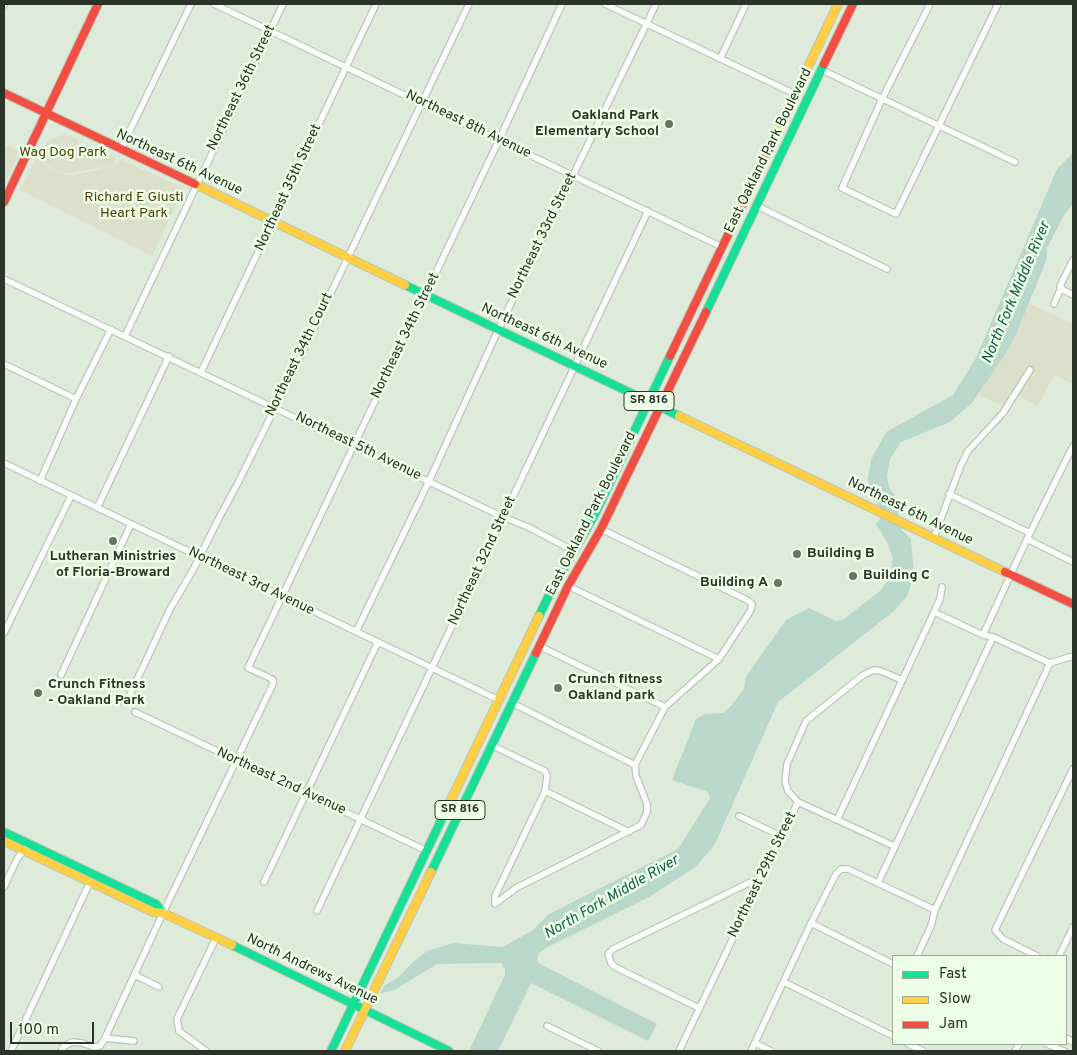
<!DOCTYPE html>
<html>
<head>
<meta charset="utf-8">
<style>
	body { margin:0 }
	#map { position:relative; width:1077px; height:1055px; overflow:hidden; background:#dfebda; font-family:Overpass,sans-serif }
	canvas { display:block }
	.frame { position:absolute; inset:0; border:5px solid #2b3428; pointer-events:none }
	.legend { position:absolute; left:892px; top:955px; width:175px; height:90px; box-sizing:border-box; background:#ecfee5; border:1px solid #9fad99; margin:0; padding:6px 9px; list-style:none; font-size:15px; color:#2b3428 }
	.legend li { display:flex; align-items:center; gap:10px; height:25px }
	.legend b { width:25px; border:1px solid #9fad99 }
	.scale { position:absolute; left:10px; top:1022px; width:84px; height:22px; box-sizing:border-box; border:2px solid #2b3428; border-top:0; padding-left:6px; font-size:15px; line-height:18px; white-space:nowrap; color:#2b3428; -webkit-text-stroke:4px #ecfee5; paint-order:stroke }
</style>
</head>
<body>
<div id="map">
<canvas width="1077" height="1055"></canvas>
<div class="frame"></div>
<ul class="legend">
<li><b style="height:6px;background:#16e098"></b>Fast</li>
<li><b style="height:6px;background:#ffcf43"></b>Slow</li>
<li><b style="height:6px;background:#f24e42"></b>Jam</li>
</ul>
<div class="scale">100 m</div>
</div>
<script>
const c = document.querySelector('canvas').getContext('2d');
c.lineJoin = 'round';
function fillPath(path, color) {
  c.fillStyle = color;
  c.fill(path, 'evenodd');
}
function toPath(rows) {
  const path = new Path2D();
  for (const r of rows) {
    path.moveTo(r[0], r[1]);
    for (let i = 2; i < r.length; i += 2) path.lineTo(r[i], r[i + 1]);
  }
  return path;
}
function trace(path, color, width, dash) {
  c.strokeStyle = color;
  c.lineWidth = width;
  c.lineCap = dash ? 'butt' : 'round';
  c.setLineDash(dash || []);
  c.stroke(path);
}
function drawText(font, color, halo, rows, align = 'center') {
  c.font = font + ' Overpass,sans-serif';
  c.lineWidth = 5;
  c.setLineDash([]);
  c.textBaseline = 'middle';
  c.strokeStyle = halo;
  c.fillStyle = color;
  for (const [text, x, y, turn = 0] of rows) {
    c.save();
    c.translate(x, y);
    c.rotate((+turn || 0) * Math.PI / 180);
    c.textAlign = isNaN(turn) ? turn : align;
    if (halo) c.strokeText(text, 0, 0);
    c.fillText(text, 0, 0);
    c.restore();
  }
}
fillPath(toPath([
	[65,134,78,140,80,148,88,151,96,148,117,158,114,165,71,173,65,173,48,166,40,156,47,141],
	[4,144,20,152,4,186],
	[37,157,48,167,65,174,73,175,116,165,119,159,184,188,152,256,20,190],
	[1028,303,1073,324,1073,384,1054,375,1038,406,1013,393,1003,406,978,395,1005,355,1017,332]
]), '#dcdfca');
fillPath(toPath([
	[1073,153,1073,204,1064,215,1047,248,1047,259,1017,332,1005,355,972,403,950,422,901,442,890,459,887,475,889,488,894,494,900,510,898,513,901,529,911,539,914,577,907,596,893,612,778,702,715,844,697,866,649,897,546,948,539,953,537,961,540,964,657,1024,648,1041,531,983,498,1051,469,1051,505,975,505,969,501,963,437,964,396,989,380,994,384,986,399,977,412,963,427,951,453,943,503,947,533,930,549,914,678,849,710,798,708,792,672,780,696,719,705,714,723,713,731,706,744,689,745,678,786,620,809,608,836,621,844,619,881,590,890,576,893,558,887,542,876,524,880,519,877,503,870,495,868,478,871,460,886,432,953,395,976,358,1057,169]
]), '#bad7cc');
const street = toPath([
	[214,4,722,247],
	[605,4,795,94],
	[930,4,882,99,842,188,896,214,998,4],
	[4,5,4,4],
	[720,59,746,4],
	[822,70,1015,162],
	[121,149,191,4],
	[757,206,887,269],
	[1073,260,1060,286,1063,290,1073,295],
	[4,279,503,517,528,527,574,551],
	[1054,304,1061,288],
	[125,336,283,4],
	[4,364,76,399],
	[201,372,376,4],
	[4,463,499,700],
	[40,481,76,399,111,329],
	[949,494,1030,533],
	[97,508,169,356],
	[934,537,961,465,968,451,1003,413,1030,370],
	[1027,539,1073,562],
	[568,586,719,659],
	[934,612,983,635,993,637,1050,663,1073,656],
	[356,632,429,481,501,324,656,4],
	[4,633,71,496],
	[983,635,1027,539,1073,446],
	[539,646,665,707],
	[61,675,131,524],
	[123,701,129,697,170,609,193,570,220,516,238,483,306,345,469,4],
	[512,703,635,765],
	[135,712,427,851],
	[491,745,545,771,547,776,545,791,495,896,495,904],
	[545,791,629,832],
	[739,816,781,836],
	[837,820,934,612,940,599,942,587],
	[894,846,798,802,788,791,785,782,787,764,806,721,863,675,874,670,881,671,902,680],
	[264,882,378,642],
	[878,883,993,637],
	[4,887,17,859,26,848],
	[495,904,516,888,641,825,647,812,647,804,636,776,635,765,665,707,719,659,751,610,752,604,747,600,601,529],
	[317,911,648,211],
	[811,923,893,964],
	[917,956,931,926,935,910,1050,663],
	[1037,956,1003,939,995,930,1073,769],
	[1059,956,1073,927],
	[135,975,159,987],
	[784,982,893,1036],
	[699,1008,615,967,611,963,608,954,613,949,761,877],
	[547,1026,598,1051],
	[105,1038,134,1041],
	[1066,1038,1073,1042],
	[755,1043,771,1051],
	[908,1044,923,1051],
	[1047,1044,1064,1051],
	[11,1051,90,882],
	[61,1051,63,1047,72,1042,82,1043,94,1047,100,1046,105,1038,163,913,273,684,273,680,268,677,248,668,499,140,562,4],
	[206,1051,179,1031,177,1019,216,938],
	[679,1051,798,802],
	[751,1051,811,923,836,874,841,869,848,869,935,910],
	[1015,1051,1019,1044]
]);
const fast = toPath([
	[405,285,679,416],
	[706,312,824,64],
	[539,616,552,589,595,514,670,356],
	[4,832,156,904,163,913],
	[431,872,536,653],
	[232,945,449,1051],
	[331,1051,449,804]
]);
const slow = toPath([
	[770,147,838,4],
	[195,184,405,285],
	[679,416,1005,572],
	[449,804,539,616],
	[4,841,153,912,163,913,232,945],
	[345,1051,431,872]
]);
const jam = toPath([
	[824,64,853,4],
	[4,93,195,184],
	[4,202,98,4],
	[670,356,770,147],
	[1005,572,1073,604],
	[536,653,568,586,601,529,706,312]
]);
trace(street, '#bdc6b9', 8);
trace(fast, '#bdc6b9', 10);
trace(slow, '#bdc6b9', 10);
trace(jam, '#bdc6b9', 10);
trace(street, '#fafcf9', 5.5);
trace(fast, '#16e098', 8);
trace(slow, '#ffcf43', 8);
trace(jam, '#f24e42', 8);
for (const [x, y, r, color] of [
	[669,124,5,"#6a7466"],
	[113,541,5,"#6a7466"],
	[797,554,5,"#6a7466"],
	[853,576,5,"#6a7466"],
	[778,583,5,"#6a7466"],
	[558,688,5,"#6a7466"],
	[38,693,5,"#6a7466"]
]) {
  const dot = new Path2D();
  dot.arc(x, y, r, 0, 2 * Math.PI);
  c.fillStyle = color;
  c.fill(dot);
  trace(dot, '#ecfee5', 2);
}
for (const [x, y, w] of [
	[649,401,50],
	[460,810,50]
]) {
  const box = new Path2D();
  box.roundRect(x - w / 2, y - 9.5, w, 19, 4);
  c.fillStyle = '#ecfee5';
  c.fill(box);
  trace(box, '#2b3428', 1);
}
drawText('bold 12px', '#2b3428', null, [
	["SR 816",649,401],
	["SR 816",460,810]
]);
drawText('14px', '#2b3428', '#ecfee5', [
	["Northeast 36th Street",242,88,-64],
	["Northeast 8th Avenue",468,125,26],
	["East Oakland Park Boulevard",769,151,-64],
	["Northeast 6th Avenue",179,163,25],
	["Northeast 35th Street",289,188,-65],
	["Northeast 33rd Street",543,236,-64],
	["Northeast 34th Street",406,336,-64],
	["Northeast 6th Avenue",544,337,25],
	["Northeast 34th Court",300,355,-64],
	["Northeast 5th Avenue",358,447,26],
	["Northeast 6th Avenue",910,512,26],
	["East Oakland Park Boulevard",592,514,-63],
	["Northeast 32nd Street",483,561,-65],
	["Northeast 3rd Avenue",251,582,26],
	["Northeast 2nd Avenue",281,782,25],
	["Northeast 29th Street",763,875,-64],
	["North Andrews Avenue",312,970,26]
]);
drawText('bold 14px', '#2b3428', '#ecfee5', [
	["Oakland Park",659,116,"right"],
	["Elementary School",659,132,"right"],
	["Building B",807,554],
	["Lutheran Ministries",113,557,"center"],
	["of Floria-Broward",113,573,"center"],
	["Building C",863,576],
	["Building A",768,583,"right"],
	["Crunch fitness",568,680],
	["Oakland park",568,696],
	["Crunch Fitness",48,685],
	["- Oakland Park",48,701]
], 'left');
drawText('14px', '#4d3f08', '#ecfee5', [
	["Wag Dog Park",63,153],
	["Richard E Giusti",134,198],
	["Heart Park",134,214]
]);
drawText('italic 15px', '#165e52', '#ecfee5', [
	["North Fork Middle River",1017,293,-67],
	["North Fork Middle River",612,898,-30]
]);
</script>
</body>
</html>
